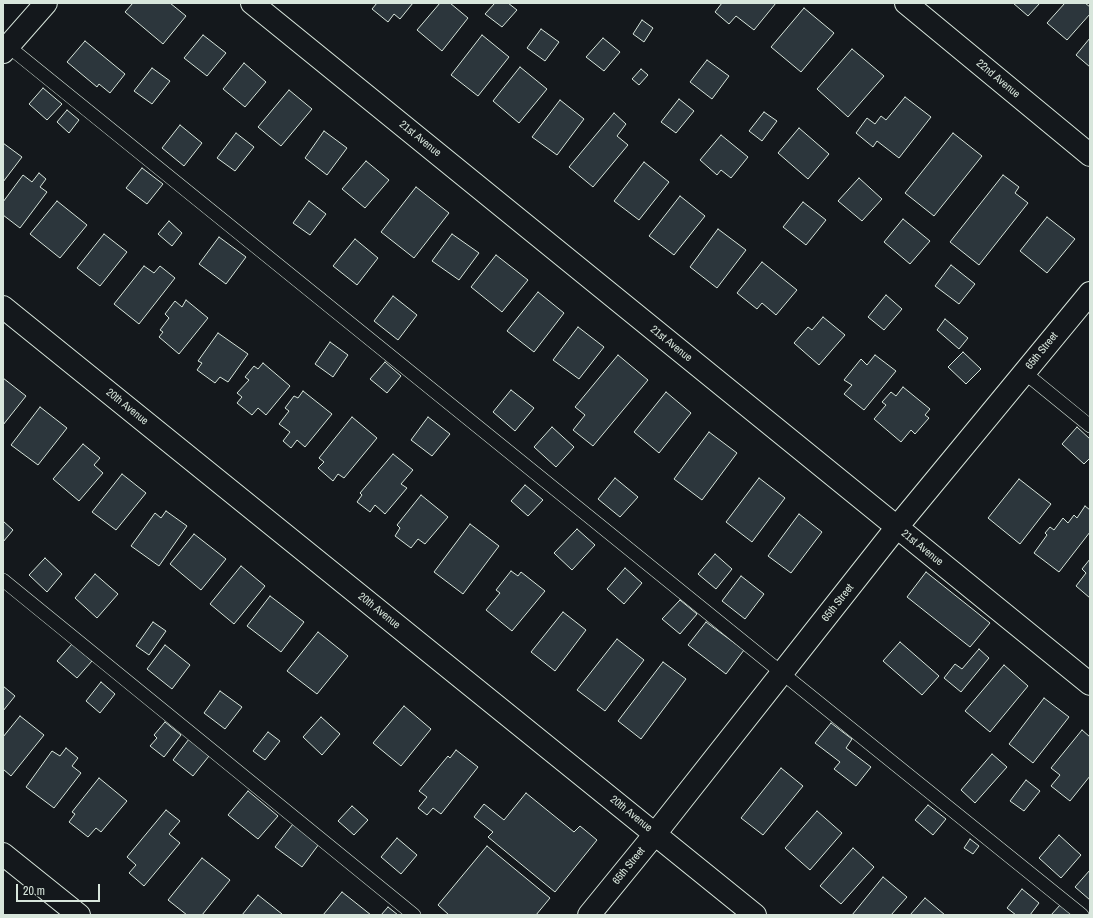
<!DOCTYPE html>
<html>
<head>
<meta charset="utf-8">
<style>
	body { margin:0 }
	#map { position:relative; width:1093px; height:918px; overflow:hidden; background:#14181c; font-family:"Archivo Narrow",sans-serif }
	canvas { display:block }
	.frame { position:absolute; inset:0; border:4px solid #d8e6dc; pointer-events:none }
	.scale { position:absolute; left:16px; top:884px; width:84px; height:18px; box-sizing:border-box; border:2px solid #d8e6dc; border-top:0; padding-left:5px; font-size:12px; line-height:14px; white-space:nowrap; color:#d8e6dc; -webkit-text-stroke:3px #14181c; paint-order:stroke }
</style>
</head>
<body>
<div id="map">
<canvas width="1093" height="918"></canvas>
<div class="frame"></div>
<div class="scale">20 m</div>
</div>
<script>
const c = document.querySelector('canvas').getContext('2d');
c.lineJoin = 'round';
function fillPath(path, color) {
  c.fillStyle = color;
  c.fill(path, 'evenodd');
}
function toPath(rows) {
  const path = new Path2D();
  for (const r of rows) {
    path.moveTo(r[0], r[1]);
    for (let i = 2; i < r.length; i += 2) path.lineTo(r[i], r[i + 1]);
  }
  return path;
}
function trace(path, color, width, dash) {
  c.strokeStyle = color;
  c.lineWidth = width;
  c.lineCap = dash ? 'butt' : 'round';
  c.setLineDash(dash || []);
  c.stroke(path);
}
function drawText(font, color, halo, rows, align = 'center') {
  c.font = font + ' "Archivo Narrow",sans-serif';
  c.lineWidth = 3;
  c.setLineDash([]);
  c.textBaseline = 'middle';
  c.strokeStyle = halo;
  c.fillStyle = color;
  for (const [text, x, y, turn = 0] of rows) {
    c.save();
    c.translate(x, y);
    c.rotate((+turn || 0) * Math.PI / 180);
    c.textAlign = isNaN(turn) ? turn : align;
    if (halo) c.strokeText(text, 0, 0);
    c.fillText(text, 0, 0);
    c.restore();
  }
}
const building = toPath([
	[133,3,170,3,186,16,163,44,125,12,133,3],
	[377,3,413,3,400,19,394,14,388,22,372,9,377,3],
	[440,3,450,3,468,18,442,51,417,30,440,3],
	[495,3,508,3,517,10,502,27,485,14,495,3],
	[722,3,776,3,754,30,736,16,729,24,715,12,722,3],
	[1013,3,1040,3,1028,16,1013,3],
	[1065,3,1085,3,1090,7,1090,14,1067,40,1047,23,1065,3],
	[804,8,834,33,801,72,771,47,804,8],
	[642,20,653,28,644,42,633,34,642,20],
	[541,29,559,42,545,61,527,48,541,29],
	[203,35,226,53,207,76,184,58,203,35],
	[482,35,509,57,478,96,451,75,482,35],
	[603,38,620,52,604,71,586,57,603,38],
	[1090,38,1090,67,1076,55,1090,38],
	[85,41,125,74,110,93,99,84,97,87,67,62,85,41],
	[852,49,884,76,848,117,817,89,852,49],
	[707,60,729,76,712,99,690,82,707,60],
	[244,63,266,82,245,107,223,89,244,63],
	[520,67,547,89,519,123,493,101,520,67],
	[152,68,170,81,152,104,134,91,152,68],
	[641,69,648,75,639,85,632,79,641,69],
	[43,88,62,104,47,120,29,104,43,88],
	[289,90,312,109,281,146,258,127,289,90],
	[905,97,931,117,899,158,877,141,873,147,856,133,867,118,875,124,881,116,886,120,905,97],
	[679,99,694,111,676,133,661,122,679,99],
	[560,100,584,119,557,155,532,137,560,100],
	[67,110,79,120,69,133,57,122,67,110],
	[764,112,777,121,762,141,749,131,764,112],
	[614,113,626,124,617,136,628,145,593,187,569,167,614,113],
	[180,125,202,143,184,166,162,148,180,125],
	[799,128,829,154,808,179,778,153,799,128],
	[324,131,347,148,327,175,305,158,324,131],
	[236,133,254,147,235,171,217,158,236,133],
	[953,133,982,156,934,216,905,193,953,133],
	[721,135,748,157,731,178,721,170,717,175,700,160,721,135],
	[3,143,22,157,3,182,3,143],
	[366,161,389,180,365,208,342,189,366,161],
	[644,162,669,182,639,220,614,201,644,162],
	[142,168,163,184,147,204,126,188,142,168],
	[39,173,46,179,40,187,47,192,20,228,3,215,3,202,23,175,32,182,39,173],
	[1003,175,1019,187,1015,193,1028,203,979,265,950,242,1003,175],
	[859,178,882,199,862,221,838,201,859,178],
	[416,187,449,213,414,258,381,232,416,187],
	[680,196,705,216,674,255,649,236,680,196],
	[57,201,87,225,60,258,30,234,57,201],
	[309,201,326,214,310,235,293,223,309,201],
	[803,202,826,220,806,245,783,227,803,202],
	[1047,217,1075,239,1047,273,1020,251,1047,217],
	[903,219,930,241,910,264,884,242,903,219],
	[169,221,182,233,172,246,158,234,169,221],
	[718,229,746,250,717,288,690,267,718,229],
	[104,234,127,252,100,286,77,268,104,234],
	[452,234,479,253,459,280,432,261,452,234],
	[219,237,246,257,226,284,199,264,219,237],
	[355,239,378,258,357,285,333,266,355,239],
	[496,255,528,280,502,312,471,287,496,255],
	[762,262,797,290,776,315,762,303,757,309,737,293,762,262],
	[951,265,975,284,959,304,935,286,951,265],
	[144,266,154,273,160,266,175,278,139,324,114,304,144,266],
	[538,292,564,313,534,352,507,331,538,292],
	[886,295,902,309,884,330,868,317,886,295],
	[393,296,417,315,398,340,374,321,393,296],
	[186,300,208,318,179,354,159,337,163,332,160,330,169,318,165,314,175,301,182,307,186,300],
	[823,317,845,335,819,365,794,343,808,327,812,330,823,317],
	[945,319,968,338,959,349,937,330,945,319],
	[578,327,604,347,579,379,553,360,578,327],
	[218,333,248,354,228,382,220,377,215,383,197,370,202,363,198,361,218,333],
	[330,342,348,355,333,377,315,364,330,342],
	[963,352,981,369,966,384,948,367,963,352],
	[618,355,648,380,593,446,573,430,585,415,575,407,618,355],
	[875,355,896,371,864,410,844,394,852,385,844,380,861,359,867,365,875,355],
	[385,362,401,376,387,393,370,379,385,362],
	[263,363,290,386,266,415,258,408,252,415,237,403,242,397,237,393,249,380,245,377,254,366,258,369,263,363],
	[3,378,26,396,3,425,3,378],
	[903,387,930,409,925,415,929,418,915,434,911,430,901,442,874,419,886,405,882,402,891,392,896,396,903,387],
	[511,390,534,408,515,431,493,412,511,390],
	[303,391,332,414,305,447,297,440,291,448,283,441,290,432,279,424,289,411,285,408,294,396,298,398,303,391],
	[666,392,691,413,659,453,634,432,666,392],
	[40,407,67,428,38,465,11,445,40,407],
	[352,417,377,438,344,478,338,474,333,481,318,468,324,462,319,458,352,417],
	[428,417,450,434,432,456,411,440,428,417],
	[552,427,574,447,556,467,534,447,552,427],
	[1077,427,1090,439,1090,458,1084,464,1062,444,1077,427],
	[709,432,737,453,702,500,674,479,709,432],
	[83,444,100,458,94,465,103,473,79,501,53,479,83,444],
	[393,454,413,470,401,484,407,488,385,514,375,505,370,512,357,502,362,495,360,493,393,454],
	[122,474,146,493,116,530,92,512,122,474],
	[615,478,638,497,620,517,598,499,615,478],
	[759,478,785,498,752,542,726,522,759,478],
	[1019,479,1051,504,1020,544,988,518,1019,479],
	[525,485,543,500,528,516,511,501,525,485],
	[421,495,448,517,425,544,418,539,411,548,395,536,400,528,397,525,421,495],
	[1085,506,1090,510,1090,532,1059,572,1034,553,1047,535,1045,533,1050,527,1054,530,1063,518,1068,523,1074,515,1077,518,1085,506],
	[166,511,187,526,159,566,131,546,155,513,161,518,166,511],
	[799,514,822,532,791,573,768,556,799,514],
	[3,521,13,530,3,542,3,521],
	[470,524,499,546,463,594,434,572,470,524],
	[577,529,595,545,572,570,554,553,577,529],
	[194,534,226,559,201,590,170,564,194,534],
	[715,554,732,569,716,589,698,574,715,554],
	[45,558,62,574,47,592,29,575,45,558],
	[1090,559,1090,598,1076,586,1086,573,1082,569,1090,559],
	[241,566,265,586,234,624,210,604,241,566],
	[625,568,642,583,624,604,607,589,625,568],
	[511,571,518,576,521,572,545,591,512,631,486,610,500,593,496,590,511,571],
	[926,572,990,623,970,647,907,597,926,572],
	[95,574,118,594,97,618,75,598,95,574],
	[741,576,764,594,745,619,722,601,741,576],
	[270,596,304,622,281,652,247,626,270,596],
	[680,600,697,614,680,634,662,619,680,600],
	[563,612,586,630,555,671,531,652,563,612],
	[153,622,166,631,149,655,136,646,153,622],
	[706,622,744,650,726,674,688,645,706,622],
	[318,632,348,656,317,694,287,671,318,632],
	[617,639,644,660,605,711,577,690,617,639],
	[900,642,939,676,922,695,883,661,900,642],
	[72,644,92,661,77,678,57,661,72,644],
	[165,645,190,665,172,689,147,669,165,645],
	[979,649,989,658,961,692,944,678,955,664,962,669,979,649],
	[663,662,686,679,641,739,618,721,663,662],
	[1004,665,1028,686,990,732,965,711,1004,665],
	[101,682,115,694,100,713,86,701,101,682],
	[3,686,15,696,3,711,3,686],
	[220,691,242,707,225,729,204,713,220,691],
	[1044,698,1069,717,1033,763,1009,744,1044,698],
	[404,706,431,729,401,766,373,743,404,706],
	[20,716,44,735,11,776,3,769,3,737,20,716],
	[321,717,340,734,322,755,303,737,321,717],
	[165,722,181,735,164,757,150,746,157,738,154,735,165,722],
	[831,723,852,739,846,748,871,767,856,786,834,769,840,762,815,743,831,723],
	[1082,730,1090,737,1090,776,1070,801,1051,786,1060,775,1051,768,1082,730],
	[268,732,280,741,265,760,253,751,268,732],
	[189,739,209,756,193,776,173,760,189,739],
	[66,748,78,758,72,766,81,773,54,808,26,787,52,751,60,756,66,748],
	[456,750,478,767,441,814,433,808,427,815,418,808,427,797,419,791,448,756,450,758,456,750],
	[992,754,1007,767,975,803,961,790,992,754],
	[781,768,803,786,763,835,741,818,781,768],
	[99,778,127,801,101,832,96,828,88,837,69,822,75,814,72,812,99,778],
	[1026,780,1040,791,1024,811,1010,801,1026,780],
	[248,791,278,816,258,839,228,815,248,791],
	[526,793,574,832,580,826,597,840,555,892,488,837,493,832,474,817,484,804,504,820,526,793],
	[928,805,946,819,933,835,915,820,928,805],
	[352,806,368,820,354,835,338,821,352,806],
	[166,810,180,821,169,834,180,843,144,886,129,873,136,865,127,857,166,810],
	[817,811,842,833,810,870,785,848,817,811],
	[293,824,319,844,302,867,275,847,293,824],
	[1059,835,1081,855,1061,878,1039,858,1059,835],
	[397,838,417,855,401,874,381,857,397,838],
	[970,839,979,846,973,854,964,848,970,839],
	[487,846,550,898,536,915,449,915,438,905,487,846],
	[853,848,874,867,841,904,820,886,853,848],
	[202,858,230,880,202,915,187,915,168,900,202,858],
	[1090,870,1090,900,1075,887,1090,870],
	[883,877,907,897,891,915,852,915,883,877],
	[1022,889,1039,903,1030,915,1016,915,1007,908,1022,889],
	[342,892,371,915,323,915,342,892],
	[258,895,282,914,281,915,242,915,258,895],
	[925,898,945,915,910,915,925,898],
	[1061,904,1072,915,1051,915,1061,904],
	[388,907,398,915,381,915,388,907]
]);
fillPath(building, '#2c363c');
trace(building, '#d8e6dc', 1);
const service = toPath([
	[3,42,782,673,1082,915],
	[1025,373,1090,426],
	[3,580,414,915]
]);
const minor = toPath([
	[252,3,1090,684],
	[3,52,46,3],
	[3,307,755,915],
	[3,854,79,915],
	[589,915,655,834,897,527,1090,293]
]);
const tertiary = toPath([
	[906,3,1090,155]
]);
trace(service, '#d8e6dc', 14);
trace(minor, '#d8e6dc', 24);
trace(tertiary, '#d8e6dc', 24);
trace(service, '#14181c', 13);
trace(minor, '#14181c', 22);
trace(tertiary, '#14181c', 22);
drawText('11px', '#d8e6dc', '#14181c', [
	["22nd Avenue",998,79,40],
	["21st Avenue",420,139,39],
	["21st Avenue",671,344,39],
	["65th Street",1042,351,-51],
	["20th Avenue",127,407,39],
	["21st Avenue",922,548,39],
	["65th Street",838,603,-52],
	["20th Avenue",379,611,39],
	["20th Avenue",631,814,39],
	["65th Street",629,866,-51]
]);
</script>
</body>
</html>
